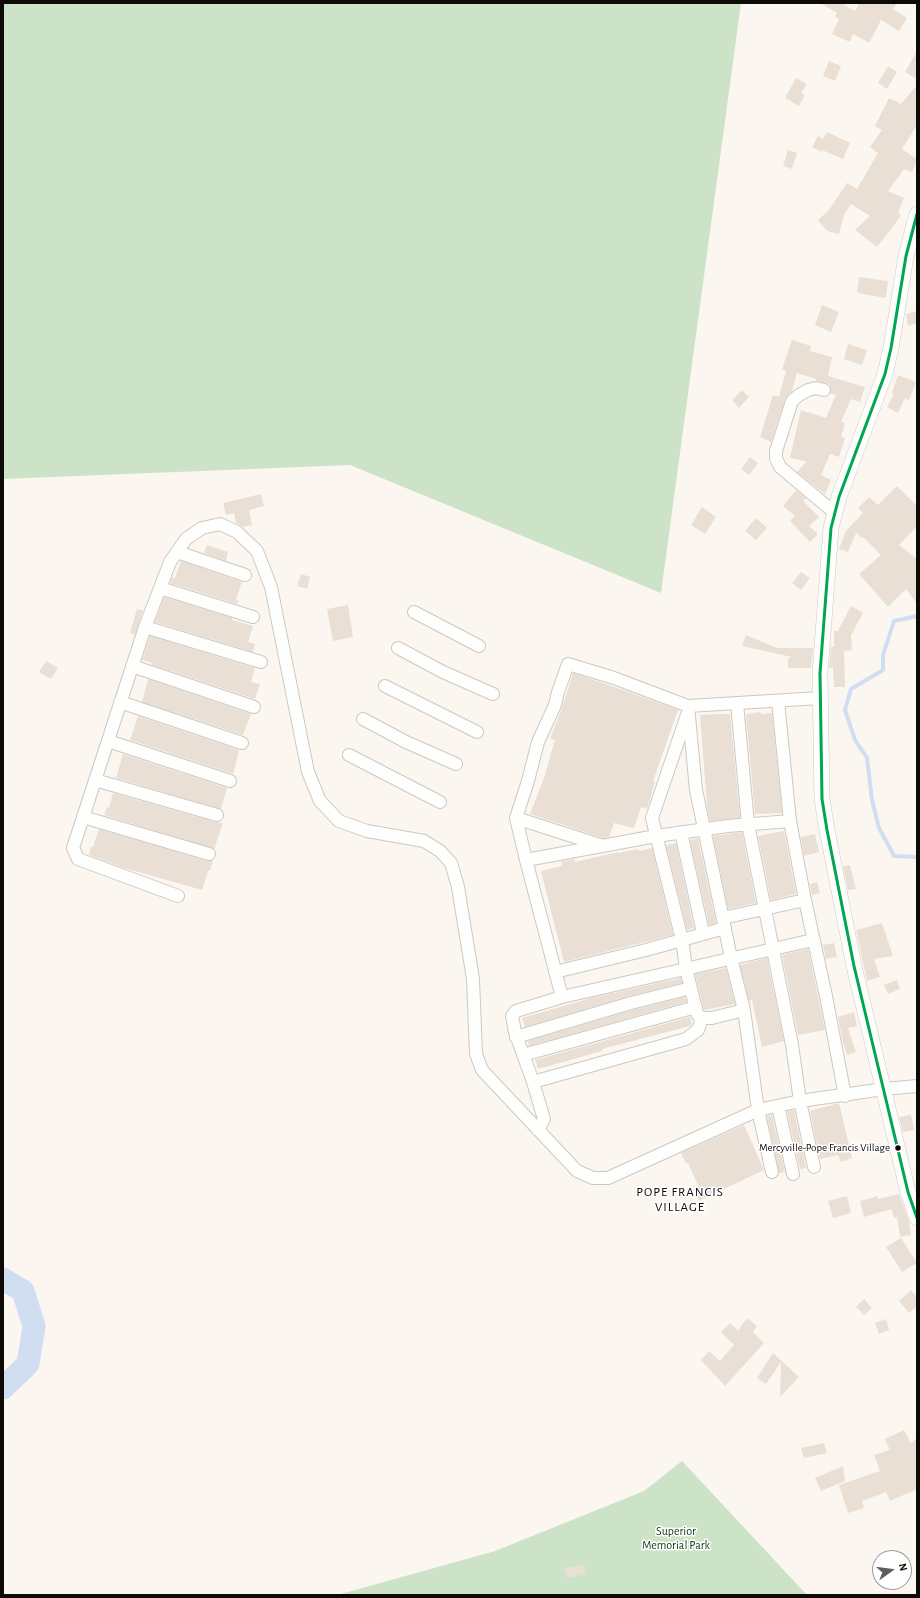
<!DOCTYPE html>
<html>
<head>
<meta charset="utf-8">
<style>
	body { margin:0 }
	#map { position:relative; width:920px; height:1598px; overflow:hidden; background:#fbf7f0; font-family:"Alegreya Sans",sans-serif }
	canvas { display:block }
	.frame { position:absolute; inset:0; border:4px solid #0e0b07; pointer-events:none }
	.north { position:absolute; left:872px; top:1550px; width:40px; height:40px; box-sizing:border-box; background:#fff; border:1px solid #9f9d9c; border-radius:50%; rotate:76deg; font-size:11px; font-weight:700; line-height:16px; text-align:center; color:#0e0b07 }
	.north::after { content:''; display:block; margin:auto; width:14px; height:18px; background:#615e59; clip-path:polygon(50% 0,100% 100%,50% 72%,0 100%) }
</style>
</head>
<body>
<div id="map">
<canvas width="920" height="1598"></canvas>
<div class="frame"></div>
<div class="north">N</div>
</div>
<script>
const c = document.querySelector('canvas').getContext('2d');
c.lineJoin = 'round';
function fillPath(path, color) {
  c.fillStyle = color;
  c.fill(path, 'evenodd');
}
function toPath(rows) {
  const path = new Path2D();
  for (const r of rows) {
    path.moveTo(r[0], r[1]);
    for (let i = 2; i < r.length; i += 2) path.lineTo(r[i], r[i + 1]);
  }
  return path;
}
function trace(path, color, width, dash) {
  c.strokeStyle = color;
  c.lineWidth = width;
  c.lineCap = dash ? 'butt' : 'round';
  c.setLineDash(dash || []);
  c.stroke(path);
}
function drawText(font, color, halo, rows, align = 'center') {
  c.font = font + ' "Alegreya Sans",sans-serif';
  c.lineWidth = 3;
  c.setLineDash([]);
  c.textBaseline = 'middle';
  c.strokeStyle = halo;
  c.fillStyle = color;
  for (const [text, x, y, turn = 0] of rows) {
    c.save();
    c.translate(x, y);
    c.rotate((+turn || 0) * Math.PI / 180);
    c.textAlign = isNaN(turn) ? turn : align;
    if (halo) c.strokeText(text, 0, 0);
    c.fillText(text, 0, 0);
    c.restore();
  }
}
fillPath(toPath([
	[3,3,741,3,661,593,350,465,3,479],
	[682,1461,807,1595,337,1595,495,1551,644,1491]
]), '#cde3c8');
trace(toPath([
	[917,616,894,621,883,655,883,670,851,689,845,710,855,740,867,758,872,800,879,828,894,856,917,857]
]), '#d1def1', 4);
trace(toPath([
	[3,1279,23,1291,34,1326,28,1364,3,1388]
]), '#d1def1', 23);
fillPath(toPath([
	[820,3,841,3,855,11,859,3,897,3,893,9,907,18,899,31,881,20,869,43,853,34,850,42,832,34,839,19,835,17,837,13],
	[917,51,917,79,905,72],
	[829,61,841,66,835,81,823,76],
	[888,66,897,72,887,89,878,83],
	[796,78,807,84,801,93,805,95,799,106,785,98],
	[917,85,917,125,902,149,917,159,917,161,912,172,904,169,888,191,904,198,898,213,901,215,892,228,877,247,855,230,870,216,851,204,844,215,839,234,827,231,818,220,829,210,847,183,857,189,878,153,870,147,882,130,875,126,889,98,901,104],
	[827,132,850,143,843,159,822,150,821,152,812,147,818,136,823,139],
	[788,150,797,153,792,169,783,166],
	[859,277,888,281,886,298,857,293],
	[822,305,839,312,831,332,815,325],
	[917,311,917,323,908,326,906,314],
	[792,340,811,346,810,351,832,357,828,376,865,387,860,402,851,399,841,422,845,423,841,437,845,438,839,457,830,454,821,475,831,480,825,494,797,472,806,462,805,461,790,458,801,410,826,418,836,395,830,393,831,388,829,384,816,381,816,379,797,373,792,391,785,399,771,442,760,437,773,395,779,397,786,371,782,369],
	[848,344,867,350,862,365,844,359],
	[898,375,916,382,909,400,905,398,898,413,887,407,894,394,892,393],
	[742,390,749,397,739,408,732,400],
	[750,457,758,463,749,475,741,469],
	[897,486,917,506,917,526,899,545,917,559,917,604,906,589,888,607,859,574,881,555,863,537,862,538,856,533,848,552,839,549,846,531,863,513,858,508,869,497,878,505],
	[796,490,806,498,803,501,819,517,809,526,818,534,810,542,790,521,795,516,783,506],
	[261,494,264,506,249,510,252,525,243,527,236,523,234,513,226,515,223,503],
	[702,507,716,517,705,534,691,525],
	[756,518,767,528,756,540,745,531],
	[207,545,228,552,226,561,204,553],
	[181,561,242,582,236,599,239,600,237,604,170,583,172,577,175,578],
	[801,572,810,578,801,590,792,583],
	[301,574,310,577,307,589,297,586],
	[164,597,232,618,232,620,253,626,248,642,255,644,253,652,155,622],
	[348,605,353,637,333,641,327,609],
	[851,606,863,613,851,635,852,650,844,651,845,687,834,687,833,667,829,668,831,647,834,647,834,631,838,631],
	[137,609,143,610,135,635,130,633],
	[746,635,777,648,813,648,811,668,788,668,788,658,792,657,742,646],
	[150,636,255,668,251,682,260,684,255,699,152,665,152,663,142,660],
	[46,661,58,668,51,679,39,672],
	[573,673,626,691,678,710,653,781,655,782,647,809,641,807,634,828,614,823,609,837,603,838,530,814,544,778,555,740,550,739,562,708],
	[148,679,251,714,243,735,142,702],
	[761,712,761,714,772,713,782,813,755,814,746,714],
	[716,714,730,714,740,818,710,821,707,806,700,715],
	[138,716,239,750,233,774,130,740],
	[123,754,227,788,221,809,116,778],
	[113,793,215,822,223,823,214,849,104,815,107,807,109,808],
	[99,829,207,861,213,860,210,871,208,871,202,890,121,867,89,855,91,847,93,847],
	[784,831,796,894,771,900,758,836],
	[742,832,756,903,728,909,713,836],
	[815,834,819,852,804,856,801,837],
	[698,838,716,923,709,925,690,840],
	[676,843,694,928,687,930,666,845],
	[652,848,673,935,564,962,541,871,562,866,561,861,564,861,574,859,575,862,618,852,618,853,638,849,639,851],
	[850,865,856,889,848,890,843,866],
	[817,882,820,893,812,895,810,884],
	[882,923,893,956,874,959,880,977,867,981,856,930],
	[834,943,837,957,826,959,823,945],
	[808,949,825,1030,798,1035,782,955],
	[767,958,784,1041,762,1047,752,1000,749,1001,740,965],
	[726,968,735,1004,704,1010,695,974],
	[681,978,682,983,629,996,525,1027,522,1018,591,998],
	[897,980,900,989,888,994,884,985],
	[685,997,686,1002,529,1046,528,1041,633,1010],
	[854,1012,857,1026,848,1028,856,1052,847,1055,843,1043,838,1017],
	[690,1017,692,1025,690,1026,602,1049,602,1051,538,1069,535,1060],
	[839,1103,852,1158,841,1162,838,1155,820,1159,810,1111],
	[794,1110,806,1168,800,1169,787,1111],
	[772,1115,785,1172,779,1173,767,1116],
	[911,1115,914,1130,903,1132,899,1117],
	[744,1125,764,1170,699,1201,694,1189,699,1187,688,1163,686,1164,681,1153],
	[899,1194,909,1221,911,1235,900,1237,897,1217,894,1218,892,1209,864,1217,860,1201,878,1196,878,1199],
	[847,1196,851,1213,833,1218,828,1201],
	[901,1238,917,1263,902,1272,886,1247],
	[911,1290,917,1297,917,1306,909,1313,899,1301],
	[864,1299,872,1308,864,1315,856,1307],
	[747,1318,757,1326,753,1332,764,1343,725,1386,701,1360,709,1351,720,1361,734,1345,721,1332,730,1323,738,1331],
	[886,1319,889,1330,879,1334,875,1323],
	[773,1353,799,1377,780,1397,781,1362,766,1384,757,1378],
	[904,1430,911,1443,917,1438,917,1489,890,1501,886,1492,862,1501,864,1508,848,1513,839,1485,880,1471,874,1455,890,1450,885,1439],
	[824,1443,827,1453,804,1458,801,1448],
	[843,1466,845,1481,821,1491,815,1478],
	[584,1565,586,1574,567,1578,564,1568]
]), '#e9dfd4');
const minor = toPath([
	[824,390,816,388,808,390,799,395,792,401,776,451,776,458,780,467,835,513],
	[177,552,245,575],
	[160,588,253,617],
	[414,612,479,646],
	[145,627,261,662],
	[398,648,443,672,493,694],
	[132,666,254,707],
	[385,686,477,732],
	[120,702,242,743],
	[737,703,748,824,792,1045,800,1101,814,1167],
	[688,706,696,790,731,958,744,1010,758,1110,772,1172],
	[687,715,652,818,682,940,686,968,697,1014,702,1018,712,1018,744,1010],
	[363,719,406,742,456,764],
	[108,741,230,781],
	[349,755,440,802],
	[95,780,217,815],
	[83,817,209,854],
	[516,818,603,846],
	[681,832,703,933],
	[526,860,656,836,728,826,790,821],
	[178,896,78,859,73,848,145,627,170,562,186,539,202,528,220,524,237,532,257,551,271,587,308,772,320,801,339,821,367,831,424,841,440,851,451,863,458,887,473,979,476,1054,482,1070,577,1171,593,1178,608,1178,758,1110,800,1101,884,1089,917,1086],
	[805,900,826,996,845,1096],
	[723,918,805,900,790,821,778,701],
	[555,972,646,950,725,928],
	[562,997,526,860,516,818,528,781,538,742,555,705,558,692,568,664,614,678,688,706,820,698],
	[516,1037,631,1003,691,988],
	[523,1055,696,1007],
	[533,1082,686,1039,698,1030,702,1018],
	[778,1106,793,1174],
	[538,1130,544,1119,533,1082,515,1032,512,1016,516,1011,562,997,813,940]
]);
const tertiary = toPath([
	[917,214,906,256,891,348,885,374,839,497,831,528,820,673,822,799,827,830,854,966,908,1192,917,1218]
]);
trace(minor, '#ccc8c2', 14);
trace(tertiary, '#ccc8c2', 16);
trace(minor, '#fefefd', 12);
trace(tertiary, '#fefefd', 15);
trace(toPath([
	[917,214,906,256,891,348,885,374,839,497,831,528,820,673,822,799,827,830,854,966,908,1192,917,1218]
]), '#00a651', 3);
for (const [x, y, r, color] of [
	[898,1148,3.5,"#0e0b07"]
]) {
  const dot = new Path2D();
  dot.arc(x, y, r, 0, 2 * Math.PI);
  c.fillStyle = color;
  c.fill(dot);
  trace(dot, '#fff', 1.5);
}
drawText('11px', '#0e0b07', '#fff', [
	["Mercyville-Pope Francis Village",890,1148]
], 'right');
drawText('12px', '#083b0d', '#fff', [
	["Superior",676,1531],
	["Memorial Park",676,1545]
]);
c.letterSpacing = '1px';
drawText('13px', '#0e0b07', '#fff', [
	["POPE FRANCIS",680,1192],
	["VILLAGE",680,1207]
]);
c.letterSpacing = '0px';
</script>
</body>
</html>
